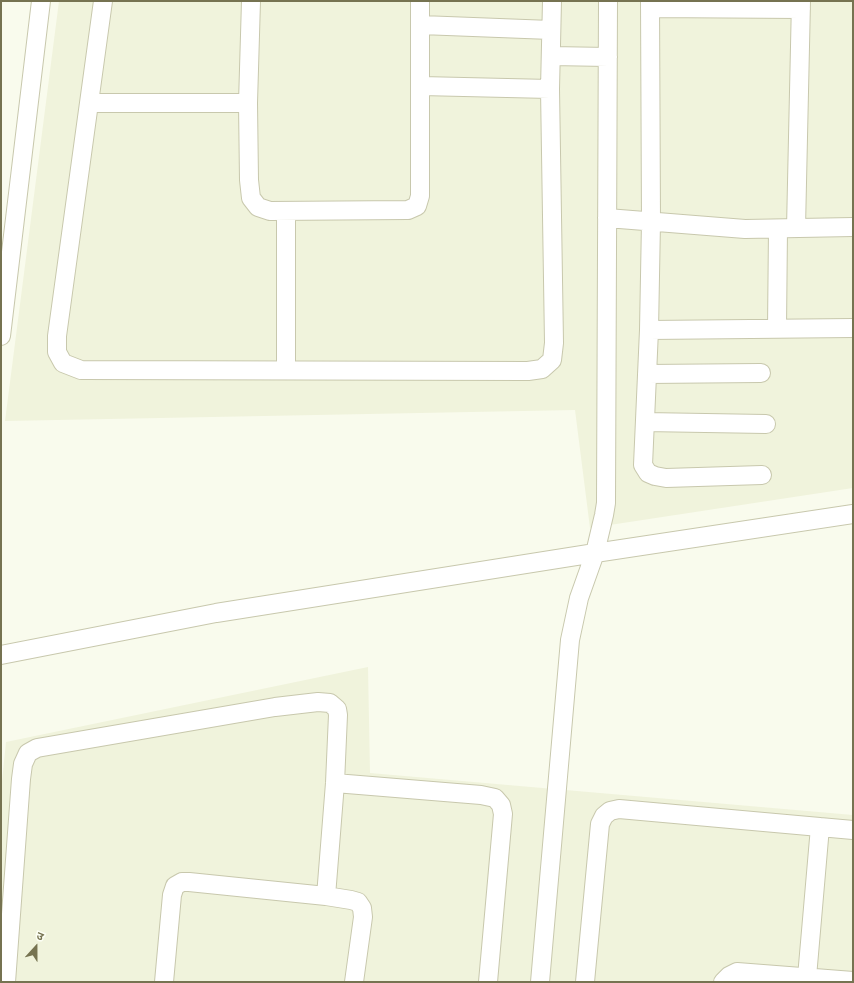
<!DOCTYPE html>
<html>
<head>
<meta charset="utf-8">
<style>
	body { margin:0 }
	#map { position:relative; width:854px; height:983px; overflow:hidden; background:#f9fbed; font-family:Barlow,"Noto Sans Devanagari",sans-serif }
	canvas { display:block }
	.frame { position:absolute; inset:0; border:2px solid #767351; pointer-events:none }
	.north { position:absolute; left:16px; top:927px; width:40px; height:40px; -webkit-text-stroke:3px #fcfef4; paint-order:stroke; rotate:21deg; font-size:11px; font-weight:700; line-height:16px; text-align:center; color:#767351 }
	.north::after { content:''; display:block; margin:auto; width:14px; height:18px; background:#767351; clip-path:polygon(50% 0,100% 100%,50% 72%,0 100%) }
</style>
</head>
<body>
<div id="map">
<canvas width="854" height="983"></canvas>
<div class="frame"></div>
<div class="north">उ</div>
</div>
<script>
const c = document.querySelector('canvas').getContext('2d');
c.lineJoin = 'round';
function fillPath(path, color) {
  c.fillStyle = color;
  c.fill(path, 'evenodd');
}
function toPath(rows) {
  const path = new Path2D();
  for (const r of rows) {
    path.moveTo(r[0], r[1]);
    for (let i = 2; i < r.length; i += 2) path.lineTo(r[i], r[i + 1]);
  }
  return path;
}
function trace(path, color, width, dash) {
  c.strokeStyle = color;
  c.lineWidth = width;
  c.lineCap = dash ? 'butt' : 'round';
  c.setLineDash(dash || []);
  c.stroke(path);
}
fillPath(toPath([
	[59,1,853,1,853,488,590,528,575,410,5,421],
	[368,667,370,773,853,815,853,982,1,982,1,791,6,742]
]), '#f0f3dc');
const minor = toPath([
	[103,1,57,336,57,352,63,363,81,370,528,371,542,369,552,360,554,343,550,89,552,1],
	[251,1,248,103,249,180,251,198,258,207,270,211,408,210,417,206,420,196,420,1],
	[650,1,651,222,649,330,643,465,648,473,655,476,666,478,762,475],
	[650,8,801,9],
	[421,25,551,30],
	[551,56,608,57],
	[421,86,550,89],
	[89,103,248,103],
	[607,218,745,229,853,227],
	[796,228,801,1],
	[777,328,778,229],
	[649,330,853,328],
	[1,336,41,1],
	[286,370,286,211],
	[647,374,761,373],
	[645,422,766,424],
	[1,655,216,613,595,553,853,514],
	[335,783,481,795,495,798,501,805,503,814,488,982],
	[807,977,820,827],
	[6,982,21,779,23,764,28,753,37,748,275,707,318,702,330,703,337,709,338,715,335,783,326,896],
	[164,982,172,895,175,886,182,882,189,882,326,896,351,900,358,902,362,908,363,917,354,982],
	[540,982,570,640,579,598,595,553,604,515,606,503,608,1],
	[585,982,600,824,604,816,610,811,619,809,853,830],
	[723,982,729,976,737,972,853,981]
]);
trace(minor, '#c8c8ad', 20);
trace(minor, '#fff', 18);
</script>
</body>
</html>
